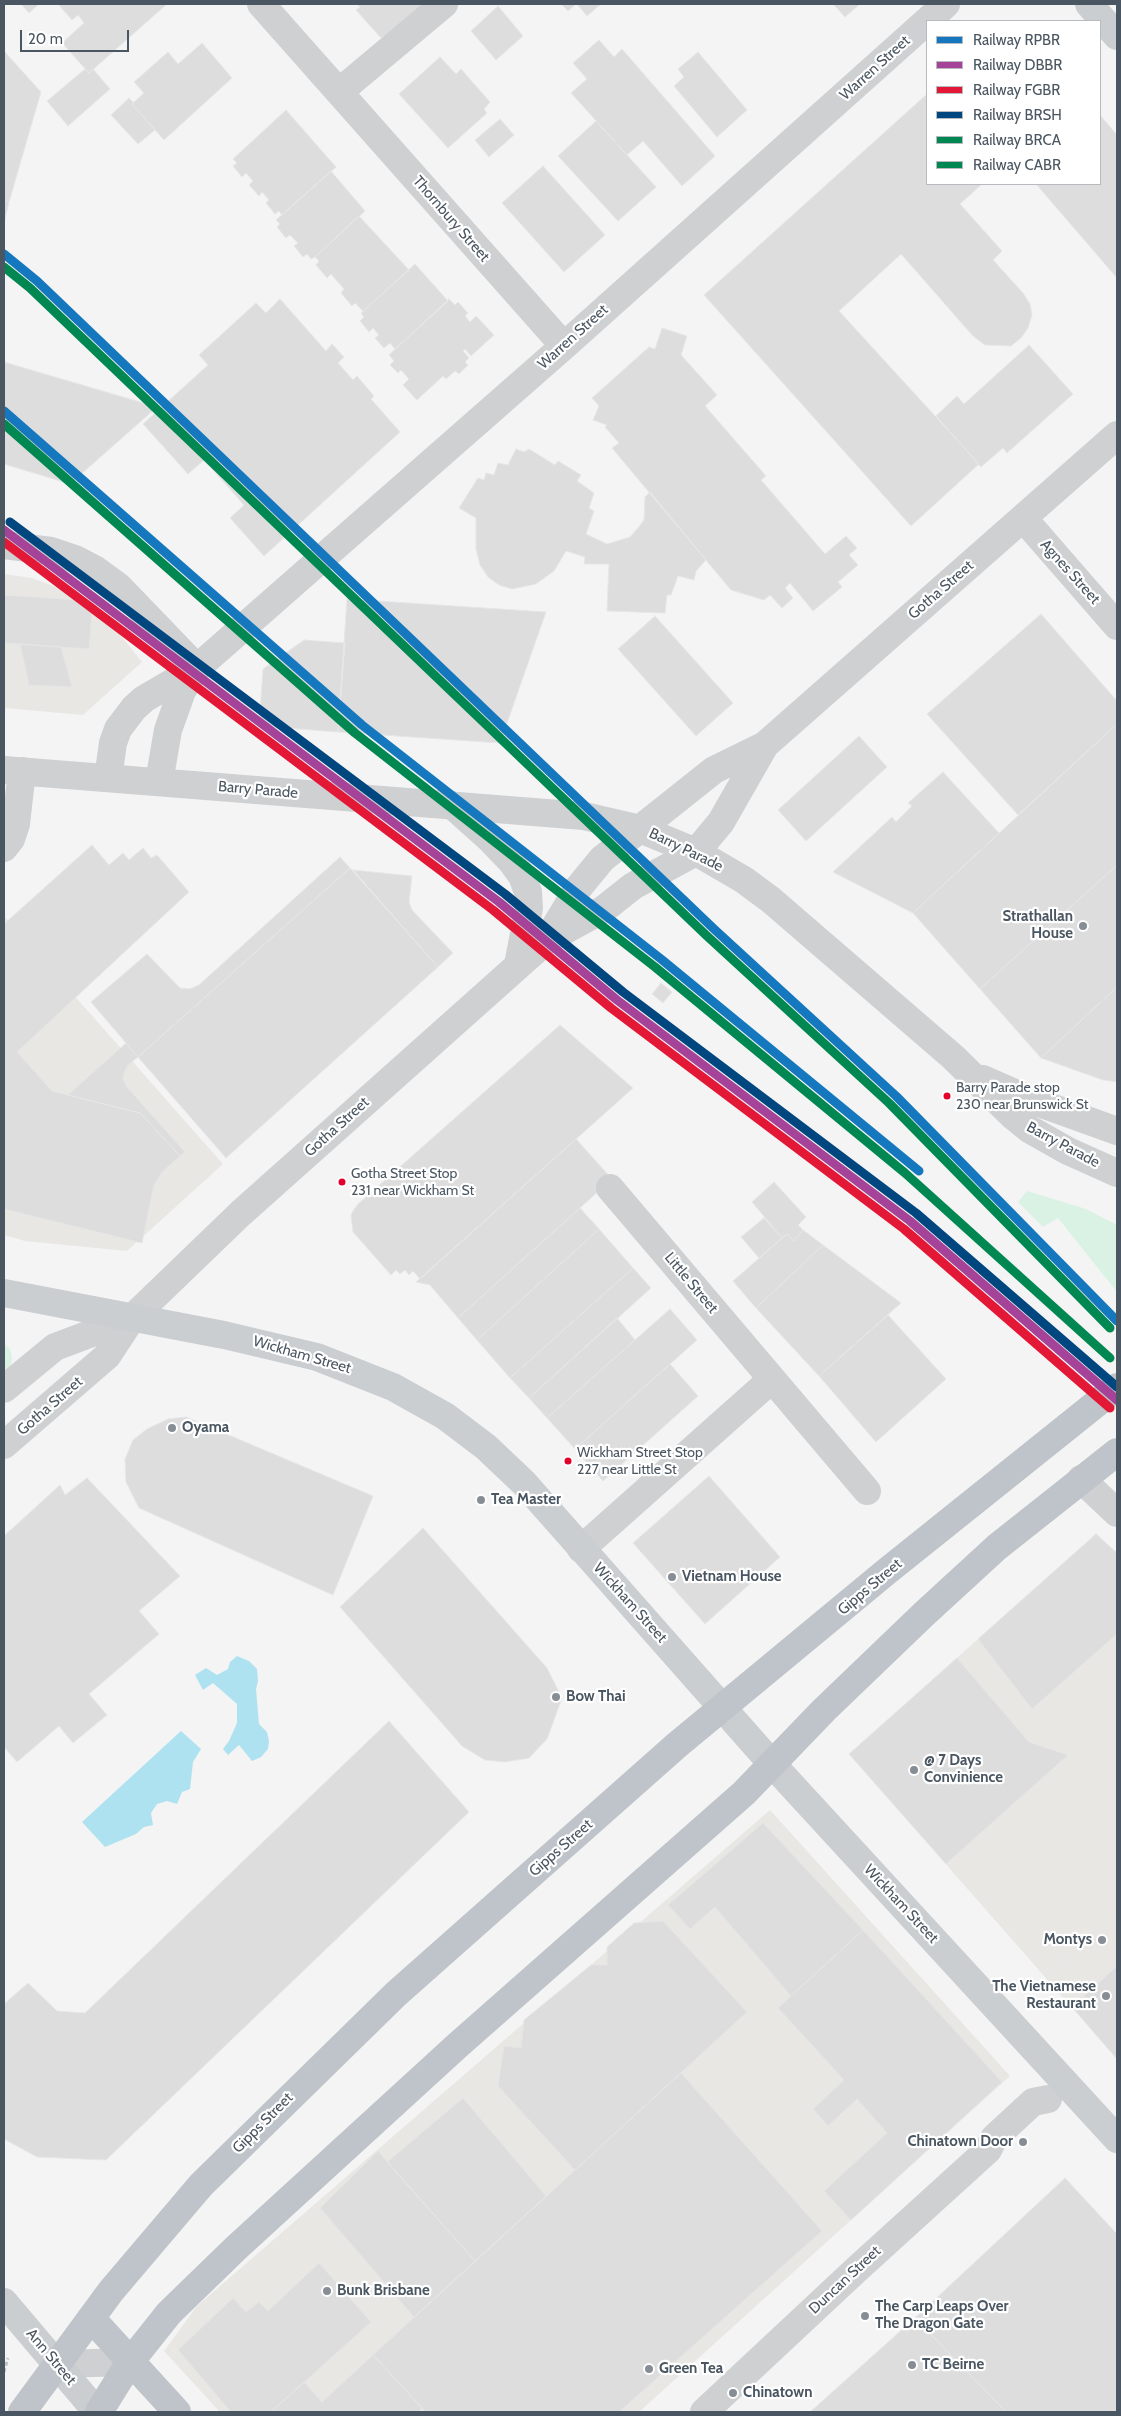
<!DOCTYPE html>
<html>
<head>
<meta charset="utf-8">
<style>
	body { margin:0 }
	#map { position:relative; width:1121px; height:2416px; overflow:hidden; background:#f4f4f4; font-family:Cabin,sans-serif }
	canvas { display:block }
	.frame { position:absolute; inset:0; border:5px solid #4a5661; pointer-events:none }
	.legend { position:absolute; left:926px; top:20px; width:175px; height:165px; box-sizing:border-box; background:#fff; border:1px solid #b7bbc0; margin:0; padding:6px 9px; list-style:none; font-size:15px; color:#4a5661 }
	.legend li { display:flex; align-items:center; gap:10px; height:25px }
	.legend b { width:25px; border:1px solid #b7bbc0 }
	.scale { position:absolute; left:20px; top:30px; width:109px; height:22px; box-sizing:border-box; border:2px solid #4a5661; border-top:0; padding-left:6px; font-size:15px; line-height:18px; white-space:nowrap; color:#4a5661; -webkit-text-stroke:4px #fff; paint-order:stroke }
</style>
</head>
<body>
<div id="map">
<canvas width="1121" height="2416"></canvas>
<div class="frame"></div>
<ul class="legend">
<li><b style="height:6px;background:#1578be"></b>Railway RPBR</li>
<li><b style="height:6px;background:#a54399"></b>Railway DBBR</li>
<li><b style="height:6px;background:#e31837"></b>Railway FGBR</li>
<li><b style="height:6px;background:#00467f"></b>Railway BRSH</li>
<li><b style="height:6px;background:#008752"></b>Railway BRCA</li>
<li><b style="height:6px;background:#008752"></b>Railway CABR</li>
</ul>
<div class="scale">20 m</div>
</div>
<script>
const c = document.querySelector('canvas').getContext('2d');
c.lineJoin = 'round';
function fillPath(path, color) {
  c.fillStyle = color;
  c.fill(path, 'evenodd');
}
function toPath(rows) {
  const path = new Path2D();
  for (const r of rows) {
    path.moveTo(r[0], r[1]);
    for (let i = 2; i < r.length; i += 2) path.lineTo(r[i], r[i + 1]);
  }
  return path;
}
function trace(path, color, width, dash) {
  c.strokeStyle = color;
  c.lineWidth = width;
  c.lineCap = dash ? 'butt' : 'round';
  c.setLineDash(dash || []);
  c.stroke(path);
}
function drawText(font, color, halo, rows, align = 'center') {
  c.font = font + ' Cabin,sans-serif';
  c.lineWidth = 4.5;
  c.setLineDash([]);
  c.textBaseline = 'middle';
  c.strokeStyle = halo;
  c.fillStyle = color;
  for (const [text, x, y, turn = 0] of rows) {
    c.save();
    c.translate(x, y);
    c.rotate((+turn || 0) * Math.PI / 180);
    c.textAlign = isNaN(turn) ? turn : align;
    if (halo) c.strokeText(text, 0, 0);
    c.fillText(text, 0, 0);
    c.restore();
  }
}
fillPath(toPath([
	[4,574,32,578,93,601,142,662,83,715,4,708],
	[4,916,223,1164,127,1251,25,1241,4,1235],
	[1096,1534,1117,1553,1117,2059,849,1754],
	[770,1810,1010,2076,639,2412,220,2412,164,2351,197,2306]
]), '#e8e7e3');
fillPath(toPath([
	[1027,1191,1086,1209,1117,1225,1117,1292,1058,1218,1043,1227,1018,1202],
	[4,1344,10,1349,12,1357,11,1365,4,1371]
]), '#d9f2e3');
fillPath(toPath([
	[237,1656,249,1661,257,1669,258,1681,256,1689,259,1724,267,1732,269,1741,268,1749,261,1757,252,1761,239,1745,228,1755,223,1749,229,1741,237,1723,237,1704,213,1683,203,1690,195,1675,206,1668,217,1675,228,1669,230,1662],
	[181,1731,201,1749,193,1762,190,1789,182,1792,177,1804,167,1801,157,1804,151,1813,153,1825,144,1827,136,1834,105,1847,82,1822]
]), '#aee2f0');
const building = toPath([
	[21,4,39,4,29,13,21,4],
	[58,4,167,4,89,73,62,43,84,23,78,15,72,20,58,4],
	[357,4,424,4,385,38,384,36,381,38,356,10,360,7,357,4],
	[561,4,576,4,568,11,561,4],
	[577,4,601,4,587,16,577,4],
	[833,4,860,4,845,17,833,4],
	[498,6,523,36,496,60,471,31,498,6],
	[599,40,614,57,622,49,715,156,682,186,643,141,627,155,571,93,587,79,573,63,599,40],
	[202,43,232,78,164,140,132,104,144,93,134,82,168,52,178,64,202,43],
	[4,51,41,92,9,202,4,200,4,51],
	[698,52,747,110,717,137,674,86,684,77,678,69,698,52],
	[440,57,456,74,461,69,490,102,484,109,487,113,448,148,399,94,440,57],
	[85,69,89,73,93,69,110,89,68,126,47,101,85,69],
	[927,94,927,184,982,184,960,204,1002,251,993,260,1023,293,1030,304,1032,315,1028,328,1021,338,1011,346,985,345,973,336,901,254,839,311,979,464,911,526,704,295,927,94],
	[129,98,134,103,132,104,155,130,138,144,111,115,129,98],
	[286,110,336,167,282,215,279,211,275,214,266,203,269,200,262,192,259,196,249,185,253,181,246,173,242,177,233,166,237,163,233,159,286,110],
	[1100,115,1117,135,1117,278,1036,184,1100,184,1100,115],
	[500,119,514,135,489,157,475,140,500,119],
	[596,121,656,187,618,221,558,156,596,121],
	[543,166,605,235,564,272,502,203,543,166],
	[331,171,365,211,315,257,311,259,307,254,303,257,294,246,298,243,290,235,286,238,277,227,280,224,276,220,331,171],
	[4,200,9,202,4,223,4,200],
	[359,216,409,270,363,311,355,303,352,306,341,293,344,289,331,274,327,278,316,265,319,261,315,257,359,216],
	[415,264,448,301,395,349,390,343,384,348,375,338,379,335,373,328,369,332,360,321,364,317,361,313,415,264],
	[280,299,326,351,332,344,344,357,338,363,353,380,357,376,374,396,371,399,400,432,264,556,230,518,244,505,204,460,188,474,143,424,208,365,199,355,256,303,266,313,280,299],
	[449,299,455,305,458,302,468,313,465,316,470,322,476,316,494,335,471,356,465,349,463,351,469,358,465,362,468,365,459,374,455,371,446,379,443,376,417,400,403,385,409,379,401,370,398,373,390,365,394,361,389,355,449,299],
	[662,328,687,336,681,355,717,395,705,406,766,476,761,480,825,554,846,536,857,548,849,555,858,565,838,582,842,587,813,611,790,583,785,588,793,598,782,608,770,595,764,600,731,590,612,448,619,443,605,427,607,425,593,420,599,406,592,398,649,347,655,349,662,328],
	[1029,345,1073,394,1007,453,1003,448,981,467,936,416,957,396,964,404,1029,345],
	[4,362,157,407,70,484,4,464,4,362],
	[516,449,524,452,529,449,555,465,558,461,581,475,577,481,594,493,589,508,594,511,586,534,607,544,630,537,638,528,644,520,645,497,650,492,706,560,696,571,694,580,678,576,671,595,667,595,665,613,607,611,609,564,584,564,585,557,566,551,554,571,536,584,512,589,499,585,488,577,480,565,476,549,476,518,459,508,478,478,484,480,486,473,494,475,498,463,508,465,516,449],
	[4,595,93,601,89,649,4,643,4,595],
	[347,599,546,612,500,743,338,732,347,599],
	[1041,614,1117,701,1117,724,1018,815,927,714,1041,614],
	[655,616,733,703,696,736,618,649,655,616],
	[304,640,345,643,338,732,259,726,263,669,304,640],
	[20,644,61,647,72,687,29,685,20,644],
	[1117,724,1117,865,980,989,913,913,1117,724],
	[859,736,887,767,806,841,778,810,859,736],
	[943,772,999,833,913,913,833,872,892,817,896,822,912,806,908,803,943,772],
	[92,845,109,865,123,853,129,860,143,848,151,858,157,855,189,892,17,1052,52,1091,140,1113,180,1156,162,1172,154,1185,142,1243,4,1209,4,924,92,845],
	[340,857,350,868,138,1057,91,1002,147,954,180,988,190,989,199,985,340,857],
	[1117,865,1117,987,1041,1058,980,989,1117,865],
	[350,868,438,967,226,1158,138,1057,350,868],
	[353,870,412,876,409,902,412,910,453,953,438,967,353,870],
	[661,983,672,992,663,1003,652,994,661,983],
	[1117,987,1117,1082,1103,1080,1041,1058,1117,987],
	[560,1025,633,1088,420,1279,413,1271,409,1275,405,1270,400,1274,396,1270,391,1275,353,1232,351,1215,353,1211,358,1204,560,1025],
	[126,1043,138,1057,128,1065,125,1071,123,1078,126,1086,185,1152,180,1156,140,1113,68,1095,126,1043],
	[576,1139,612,1179,458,1318,430,1285,416,1282,576,1139],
	[774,1182,806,1217,798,1225,803,1230,794,1241,787,1234,782,1238,752,1202,774,1182],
	[580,1208,599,1229,477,1340,458,1318,580,1208],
	[764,1218,782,1238,759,1258,741,1237,764,1218],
	[599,1229,633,1268,510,1378,477,1340,599,1229],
	[803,1230,823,1245,756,1308,733,1281,787,1234,794,1241,803,1230],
	[823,1245,901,1303,819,1376,756,1308,823,1245],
	[633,1268,651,1288,529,1398,510,1378,633,1268],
	[670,1309,697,1340,575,1449,547,1418,670,1309],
	[888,1315,946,1379,876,1442,819,1376,888,1315],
	[617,1318,635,1340,547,1418,529,1398,617,1318],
	[670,1364,698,1396,603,1481,575,1449,670,1364],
	[186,1417,373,1496,333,1595,139,1508,126,1482,125,1459,133,1440,147,1429,168,1419,186,1417],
	[709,1476,780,1557,705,1624,633,1543,709,1476],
	[87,1478,180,1576,139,1611,159,1634,89,1694,107,1715,73,1743,59,1726,17,1762,4,1747,4,1536,60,1485,65,1495,87,1478],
	[423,1528,547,1668,562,1698,547,1739,529,1758,505,1762,485,1760,462,1746,340,1607,423,1528],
	[1096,1534,1117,1553,1117,1634,1032,1709,978,1639,1096,1534],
	[957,1658,1029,1742,1068,1755,946,1864,849,1754,957,1658],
	[389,1721,469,1812,106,2160,37,2157,4,2139,4,2004,28,1983,57,2011,85,2013,389,1721],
	[763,1823,863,1930,791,1996,715,1907,690,1929,668,1905,763,1823],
	[1117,1913,1117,2059,1046,1977,1117,1913],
	[1117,1913,1117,1966,1072,2007,1046,1977,1117,1913],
	[663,1921,747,2012,575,2170,498,2086,504,2046,521,2048,524,2020,591,1965,607,1965,607,1947,634,1923,663,1921],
	[863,1930,1002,2082,851,2220,824,2191,887,2133,857,2099,828,2126,813,2109,844,2080,778,2008,863,1930],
	[681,2073,822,2231,619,2412,426,2412,373,2355,681,2073],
	[463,2098,546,2196,475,2261,387,2162,463,2098],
	[378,2151,475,2261,414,2317,320,2208,378,2151],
	[1065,2178,1117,2234,1117,2412,1006,2412,915,2318,1065,2178],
	[319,2263,371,2322,271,2412,231,2412,178,2350,233,2298,246,2312,259,2302,268,2311,319,2263],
	[915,2318,1006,2412,810,2412,915,2318],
	[373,2355,422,2408,418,2412,271,2412,304,2382,322,2402,373,2355]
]);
fillPath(building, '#ddddde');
trace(building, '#e5e6e7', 1);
trace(toPath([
	[4,2372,8,2358]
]), '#bcc7c4', 3, [4, 2.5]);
trace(toPath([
	[261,4,564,346],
	[339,92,444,4],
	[1023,518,1117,626],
	[4,545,51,551,75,559,96,570,118,586,197,668],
	[4,770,584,816,640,829,696,852,744,880,771,900,953,1057,1013,1116,1029,1129,1068,1151,1117,1173],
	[108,778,113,743,118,729,134,708,144,699,197,668,564,346,946,4],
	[159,782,168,730,182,691,196,669],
	[452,805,490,839,512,862,522,876,528,892,529,908,518,965],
	[4,848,11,839,16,824,22,771],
	[547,940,579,887,602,859,714,770,765,745,1117,435],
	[983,1079,1031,1100,1117,1131],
	[610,1188,867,1491],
	[4,1389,55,1347,132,1318],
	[4,1445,107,1356,132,1318,241,1213,547,940,604,909,633,886,696,852,721,822,765,745],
	[1081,1479,1117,1513],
	[581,1549,772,1379],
	[57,2364,130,2362],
	[704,2412,857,2269,988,2150,994,2138,1033,2102,1048,2099]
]), '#ced0d2', 28);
trace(toPath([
	[1089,4,1117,36],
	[4,1293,224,1335,317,1357,393,1387,445,1416,486,1447,524,1483,773,1765,1117,2139],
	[4,2302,97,2412]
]), '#caced1', 28);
trace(toPath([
	[91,2318,177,2412],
	[22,2412,111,2291,201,2185,396,1994,677,1745,886,1572,1117,1387],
	[99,2412,130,2362,169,2313,236,2248,458,2045,744,1793,824,1710,924,1614,997,1547,1117,1452]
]), '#bec4c9', 28);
trace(toPath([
	[4,254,37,281,714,929,896,1096,1117,1321],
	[4,411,362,725,661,959,919,1171]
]), '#1578be', 9);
trace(toPath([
	[4,530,499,902,617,1000,910,1221,1117,1400]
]), '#a54399', 9);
trace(toPath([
	[4,542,493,910,611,1008,904,1229,1110,1408]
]), '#e31837', 9);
trace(toPath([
	[10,522,505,894,623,992,916,1213,1117,1387]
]), '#00467f', 9);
trace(toPath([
	[4,267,30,288,707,936,889,1103,1110,1328]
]), '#008752', 9);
trace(toPath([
	[4,424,355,733,655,967,905,1173,1110,1358]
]), '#008752', 9);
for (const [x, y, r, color] of [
	[1083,926,5,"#868d94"],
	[947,1096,4.5,"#e4002b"],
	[342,1182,4.5,"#e4002b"],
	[172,1428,5,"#868d94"],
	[568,1461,4.5,"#e4002b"],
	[481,1500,5,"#868d94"],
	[672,1577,5,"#868d94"],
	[556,1697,5,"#868d94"],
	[914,1770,5,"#868d94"],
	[1102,1940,5,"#868d94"],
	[1106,1996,5,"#868d94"],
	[1023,2142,5,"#868d94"],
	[327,2291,5,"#868d94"],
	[865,2316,5,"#868d94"],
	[912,2365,5,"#868d94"],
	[649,2369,5,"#868d94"],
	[733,2393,5,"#868d94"]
]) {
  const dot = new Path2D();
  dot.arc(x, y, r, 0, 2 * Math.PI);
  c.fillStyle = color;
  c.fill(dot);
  trace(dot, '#fff', 2);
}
drawText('14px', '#4a5661', '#fff', [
	["Barry Parade stop",956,1088],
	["230 near Brunswick St",956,1105],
	["Gotha Street Stop",351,1174],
	["231 near Wickham St",351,1191],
	["Wickham Street Stop",577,1453],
	["227 near Little St",577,1470]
], 'left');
drawText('15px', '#4a5661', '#fff', [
	["Warren Street",875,68,-42],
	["Thornbury Street",451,219,49],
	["Warren Street",573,337,-42],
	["Agnes Street",1070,572,48],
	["Gotha Street",941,590,-41],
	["Barry Parade",258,790,5],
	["Barry Parade",686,850,26],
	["Gotha Street",337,1127,-42],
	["Barry Parade",1063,1145,28],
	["Little Street",691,1283,50],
	["Wickham Street",302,1355,16],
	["Gotha Street",50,1406,-41],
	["Gipps Street",870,1587,-40],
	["Wickham Street",630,1603,48],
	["Gipps Street",561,1848,-41],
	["Wickham Street",901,1904,47],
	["Gipps Street",263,2123,-45],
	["Duncan Street",845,2280,-43],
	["Ann Street",51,2357,50]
]);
drawText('bold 15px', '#4a5661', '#fff', [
	["Strathallan",1073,917,"right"],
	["House",1073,934,"right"],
	["Oyama",182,1428],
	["Tea Master",491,1500],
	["Vietnam House",682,1577],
	["Bow Thai",566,1697],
	["@ 7 Days",924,1761],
	["Convinience",924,1778],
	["Montys",1092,1940,"right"],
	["The Vietnamese",1096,1987,"right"],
	["Restaurant",1096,2004,"right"],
	["Chinatown Door",1013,2142,"right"],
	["Bunk Brisbane",337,2291],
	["The Carp Leaps Over",875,2307],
	["The Dragon Gate",875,2324],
	["TC Beirne",922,2365],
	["Green Tea",659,2369],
	["Chinatown",743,2393]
], 'left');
</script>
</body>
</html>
